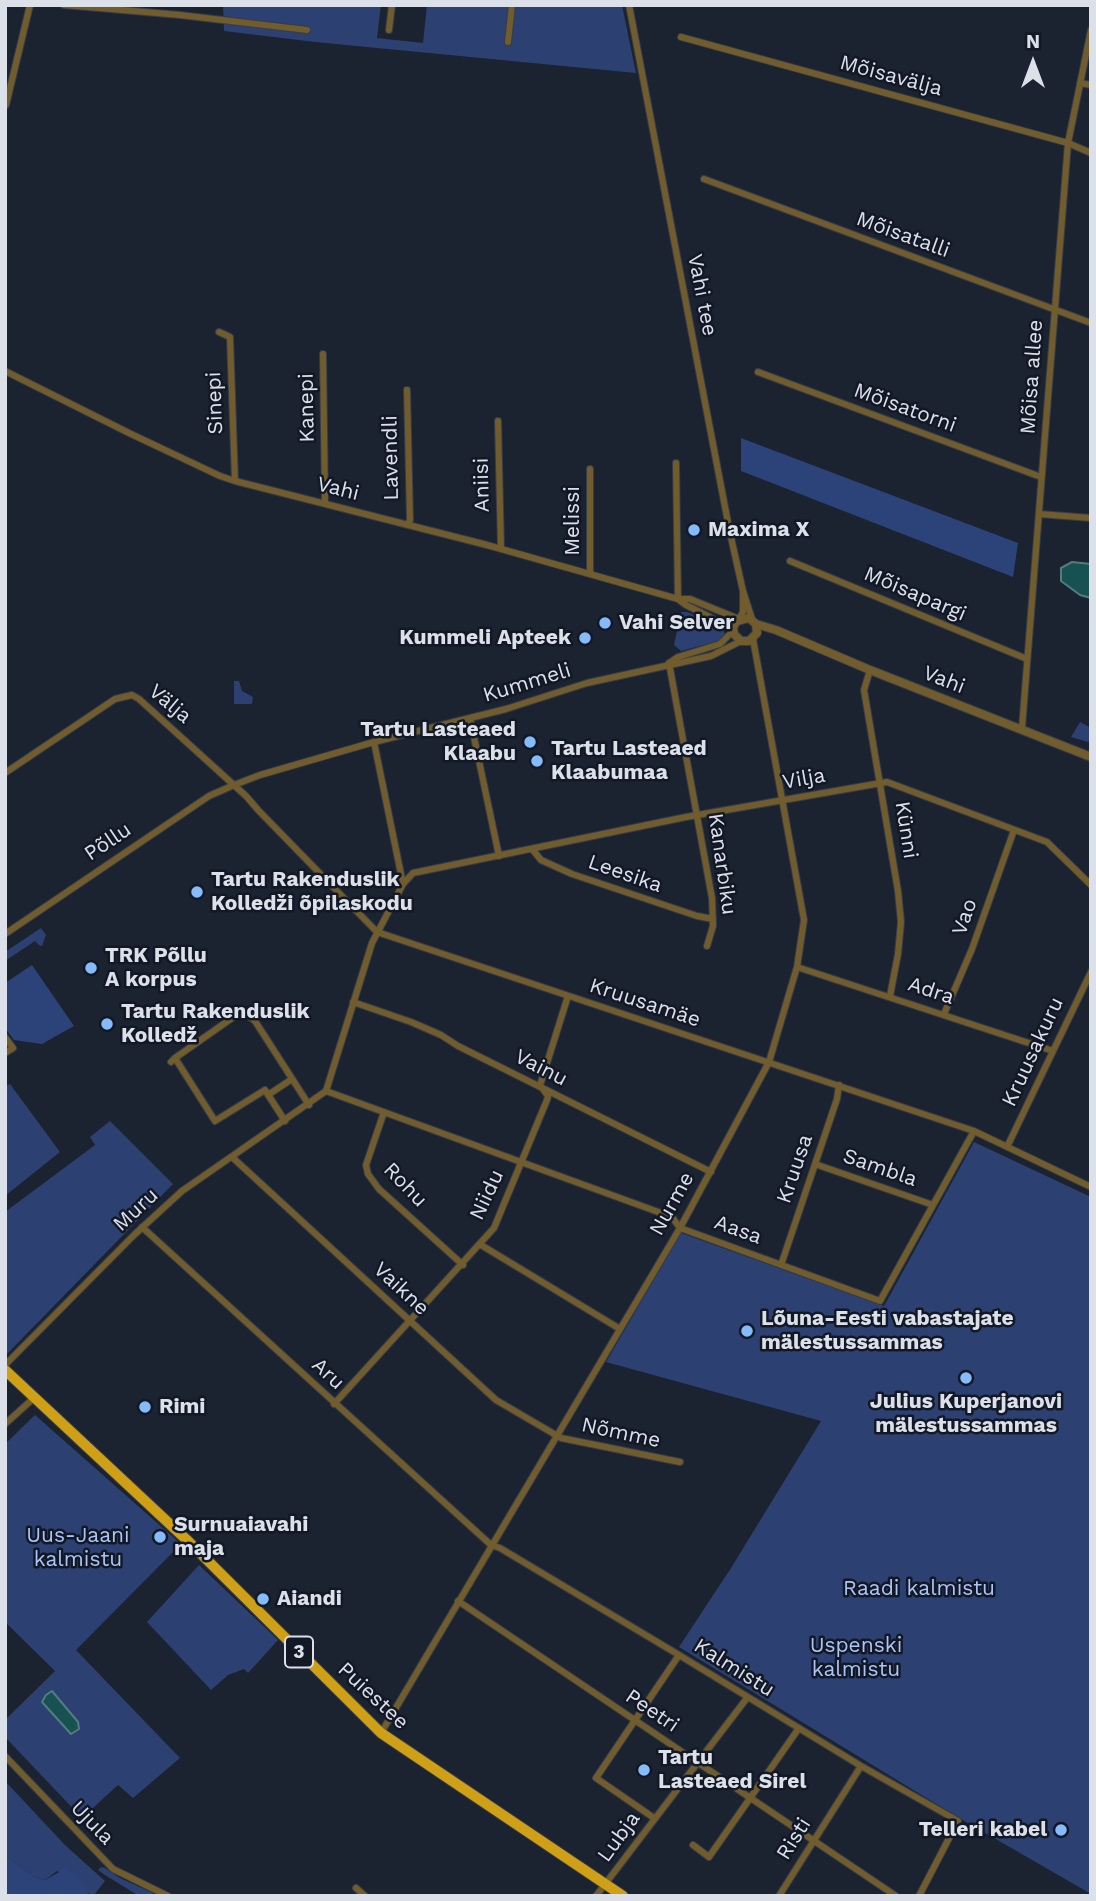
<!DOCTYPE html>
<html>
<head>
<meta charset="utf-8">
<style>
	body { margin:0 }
	#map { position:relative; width:1096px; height:1901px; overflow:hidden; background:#1b2230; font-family:"Work Sans",sans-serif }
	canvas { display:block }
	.frame { position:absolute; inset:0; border:7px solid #dbe0e9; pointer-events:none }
	.north { position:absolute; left:998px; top:28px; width:70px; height:70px; -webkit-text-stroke:5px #121826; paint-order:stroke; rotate:0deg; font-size:19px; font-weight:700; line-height:28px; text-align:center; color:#dbe0e9 }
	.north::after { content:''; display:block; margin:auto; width:24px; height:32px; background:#dbe0e9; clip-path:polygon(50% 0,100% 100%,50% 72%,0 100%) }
</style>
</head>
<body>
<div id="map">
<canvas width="1096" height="1901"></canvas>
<div class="frame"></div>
<div class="north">N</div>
</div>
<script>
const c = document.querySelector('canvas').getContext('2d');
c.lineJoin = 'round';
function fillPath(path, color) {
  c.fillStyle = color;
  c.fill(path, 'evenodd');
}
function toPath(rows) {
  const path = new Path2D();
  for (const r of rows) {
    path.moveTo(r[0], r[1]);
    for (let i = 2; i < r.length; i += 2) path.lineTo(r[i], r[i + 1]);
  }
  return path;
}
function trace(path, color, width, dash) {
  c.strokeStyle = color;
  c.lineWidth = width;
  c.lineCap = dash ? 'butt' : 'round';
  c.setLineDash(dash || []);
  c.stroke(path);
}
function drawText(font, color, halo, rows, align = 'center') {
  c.font = font + ' "Work Sans",sans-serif';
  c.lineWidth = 5;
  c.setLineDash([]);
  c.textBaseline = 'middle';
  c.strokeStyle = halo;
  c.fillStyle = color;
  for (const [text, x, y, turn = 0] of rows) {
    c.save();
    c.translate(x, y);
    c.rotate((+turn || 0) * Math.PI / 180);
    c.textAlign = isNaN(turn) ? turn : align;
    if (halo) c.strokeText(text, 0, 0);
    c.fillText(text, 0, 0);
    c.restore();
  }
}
fillPath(toPath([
	[223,5,381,5,377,38,423,43,427,5,622,5,636,73,315,42,224,31],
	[681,612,687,612,722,626,725,635,722,640,681,651,674,645],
	[234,681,239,681,242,691,253,697,252,704,234,704],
	[1080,722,1091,728,1091,739,1088,742,1071,737],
	[41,928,46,935,42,946,39,945,35,941,5,961,5,952],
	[10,1084,60,1152,5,1196,5,1086],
	[110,1121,173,1184,5,1356,5,1212,95,1145,90,1137],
	[974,1142,1091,1197,1091,1894,961,1819,679,1647,731,1568,821,1421,606,1362,681,1233,884,1306],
	[35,1415,181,1544,76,1650,180,1758,133,1798,118,1785,82,1818,5,1737,5,1720,55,1671,5,1622,5,1444],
	[199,1565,278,1640,248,1673,244,1669,228,1675,211,1690,147,1622],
	[5,1781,65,1845,105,1881,93,1896,57,1871,45,1880,36,1878,5,1855],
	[101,1867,105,1868,120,1878,153,1893,152,1896,139,1896,105,1875,98,1870]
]), '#2c4171');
fillPath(toPath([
	[741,438,1018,543,1013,577,741,471],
	[32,965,74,1026,42,1044,14,1040,5,1028,5,983],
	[5,1855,36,1878,45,1880,66,1868,82,1882,90,1896,5,1896]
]), '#2b4379');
const water = toPath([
	[1072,562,1091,564,1091,598,1080,595,1061,581,1061,568,1072,562],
	[52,1691,78,1722,79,1729,71,1734,42,1702,46,1695,52,1691]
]);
fillPath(water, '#185151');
trace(water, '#527c7f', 2);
const minor = toPath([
	[64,5,180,15,307,30],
	[629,5,730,533,743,591,752,619],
	[389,30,392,5],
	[681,37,1068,143,1091,153],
	[508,42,512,5],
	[1080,83,1091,85],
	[6,105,30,5],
	[704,179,1091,323],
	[219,332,230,337,235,481],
	[323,354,325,504],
	[5,371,129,433,220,476,235,481,487,545,678,599,690,599,739,619,743,612,743,591],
	[758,372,1041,477],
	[407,390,410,520,408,525],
	[498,421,501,549],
	[676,463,678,599],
	[1039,514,1091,518],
	[790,561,1027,659],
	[590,573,590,469],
	[669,663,712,898,713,926,707,946],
	[669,663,678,657,720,644,733,631,726,625,686,605,678,599],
	[870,670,864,690,898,891,901,922,898,954,890,996],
	[470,718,499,856],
	[1022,728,1068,143,1091,30],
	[5,773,115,699,132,695,139,699,246,796,259,811,377,932,974,1131,1091,1187],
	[532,849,541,860,572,874,697,916,713,919],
	[403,884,413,873,686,817,887,782,1047,842,1091,885],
	[5,934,209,796,234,785,260,775,374,742,506,709,587,683,711,656,741,641],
	[797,967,1053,1051],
	[353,1002,411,1022,441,1035,458,1046,711,1172],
	[944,1014,972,949,1014,830],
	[5,1037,13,1048,5,1053],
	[175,1058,235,1016,246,1014,255,1021,309,1105],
	[171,1062,175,1058,215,1121,265,1090,285,1121],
	[326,1091,672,1217,680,1228,880,1301,974,1131],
	[268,1095,292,1079],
	[384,1112,366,1165,368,1174,379,1189,463,1265],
	[1007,1147,1091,972],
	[232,1157,496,1400,561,1438,680,1462],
	[815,1164,933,1205],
	[142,1227,491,1545,500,1548,679,1655,861,1766,958,1821,919,1896],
	[481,1245,620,1329],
	[781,1265,837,1099,839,1085],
	[5,1365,134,1235,182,1191,326,1091,372,943,403,884,374,742],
	[334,1404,494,1228,547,1100,548,1096,540,1085,542,1079,568,996],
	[5,1424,35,1397],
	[458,1601,896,1896],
	[381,1733,680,1228,769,1062,797,967,804,920,753,639],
	[5,1756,113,1869,168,1896],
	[654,1818,596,1778,679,1655],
	[693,1845,709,1857,799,1728],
	[356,1888,365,1896],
	[596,1896,747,1698],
	[779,1896,861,1766]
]);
const tertiary = toPath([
	[756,624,757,633,749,641,741,641,734,634,733,627,737,621,749,618,756,624,776,630,870,670,1091,757]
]);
const trunk = toPath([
	[5,1370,189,1542,381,1733,623,1896]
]);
trace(minor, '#363d4a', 8);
trace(tertiary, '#363d4a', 10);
trace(trunk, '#363d4a', 12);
trace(minor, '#705c2d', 6);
trace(tertiary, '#705c2d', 8);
trace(trunk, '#cfa016', 10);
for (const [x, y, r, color] of [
	[694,530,7,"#86bbfb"],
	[605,623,7,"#86bbfb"],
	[585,638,7,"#86bbfb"],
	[530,742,7,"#86bbfb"],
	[537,761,7,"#86bbfb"],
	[197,892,7,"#86bbfb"],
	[91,968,7,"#86bbfb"],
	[107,1024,7,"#86bbfb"],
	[747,1331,7,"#86bbfb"],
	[966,1378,7,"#86bbfb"],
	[145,1407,7,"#86bbfb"],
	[160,1537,7,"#86bbfb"],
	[263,1599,7,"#86bbfb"],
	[644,1770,7,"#86bbfb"],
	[1061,1830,7,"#86bbfb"]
]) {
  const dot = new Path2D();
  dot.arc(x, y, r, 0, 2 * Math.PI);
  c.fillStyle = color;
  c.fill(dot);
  trace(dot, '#121826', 2.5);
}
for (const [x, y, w] of [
	[299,1652,28]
]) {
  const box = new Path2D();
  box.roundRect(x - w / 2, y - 15.5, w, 31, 5);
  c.fillStyle = '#121826';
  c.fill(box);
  trace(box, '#dbe0e9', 2);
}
drawText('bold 19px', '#dbe0e9', null, [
	["3",299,1652]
]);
drawText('21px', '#dbe0e9', '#121826', [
	["Mõisavälja",891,76,15],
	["Mõisatalli",903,235,20],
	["Vahi tee",702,295,79],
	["Mõisa allee",1032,377,-86],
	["Sinepi",215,403,-92],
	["Kanepi",307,408,-91],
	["Mõisatorni",905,408,20],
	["Lavendli",391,458,-91],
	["Aniisi",482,485,-91],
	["Vahi",338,489,14],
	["Melissi",573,521,-90],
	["Mõisapargi",915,594,23],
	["Vahi",944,680,21],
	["Kummeli",527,683,-17],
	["Välja",170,704,40],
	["Vilja",804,779,-10],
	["Künni",906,830,81],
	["Põllu",108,842,-34],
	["Kanarbiku",722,864,82],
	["Leesika",625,874,19],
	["Vao",965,917,-71],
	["Adra",931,991,18],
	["Kruusamäe",645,1003,18],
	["Kruusakuru",1033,1052,-65],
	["Vainu",541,1068,27],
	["Sambla",880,1168,19],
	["Kruusa",795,1169,-71],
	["Rohu",405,1185,46],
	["Niidu",487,1195,-65],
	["Nurme",672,1204,-61],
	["Muru",136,1210,-43],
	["Aasa",738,1230,20],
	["Vaikne",401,1289,43],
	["Aru",328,1374,43],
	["Nõmme",621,1433,12],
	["Kalmistu",734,1668,32],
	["Puiestee",373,1696,43],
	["Peetri",652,1711,34],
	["Ujula",92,1823,46],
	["Lubja",619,1837,-54],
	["Risti",794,1839,-58]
]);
drawText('bold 21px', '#dbe0e9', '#121826', [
	["Maxima X",708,530],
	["Vahi Selver",619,623],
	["Kummeli Apteek",571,638,"right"],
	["Tartu Lasteaed",516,730,"right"],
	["Klaabu",516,754,"right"],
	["Tartu Lasteaed",551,749],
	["Klaabumaa",551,773],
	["Tartu Rakenduslik",211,880],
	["Kolledži õpilaskodu",211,904],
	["TRK Põllu",105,956],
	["A korpus",105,980],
	["Tartu Rakenduslik",121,1012],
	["Kolledž",121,1036],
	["Lõuna-Eesti vabastajate",761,1319],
	["mälestussammas",761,1343],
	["Julius Kuperjanovi",966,1402,"center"],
	["mälestussammas",966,1426,"center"],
	["Rimi",159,1407],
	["Surnuaiavahi",174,1525],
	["maja",174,1549],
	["Aiandi",277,1599],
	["Tartu",658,1758],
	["Lasteaed Sirel",658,1782],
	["Telleri kabel",1047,1830,"right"]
], 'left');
drawText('21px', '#acc4f6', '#121826', [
	["Uus-Jaani",78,1536],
	["kalmistu",78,1560],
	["Raadi kalmistu",919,1589],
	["Uspenski",856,1646],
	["kalmistu",856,1670]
]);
</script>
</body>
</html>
